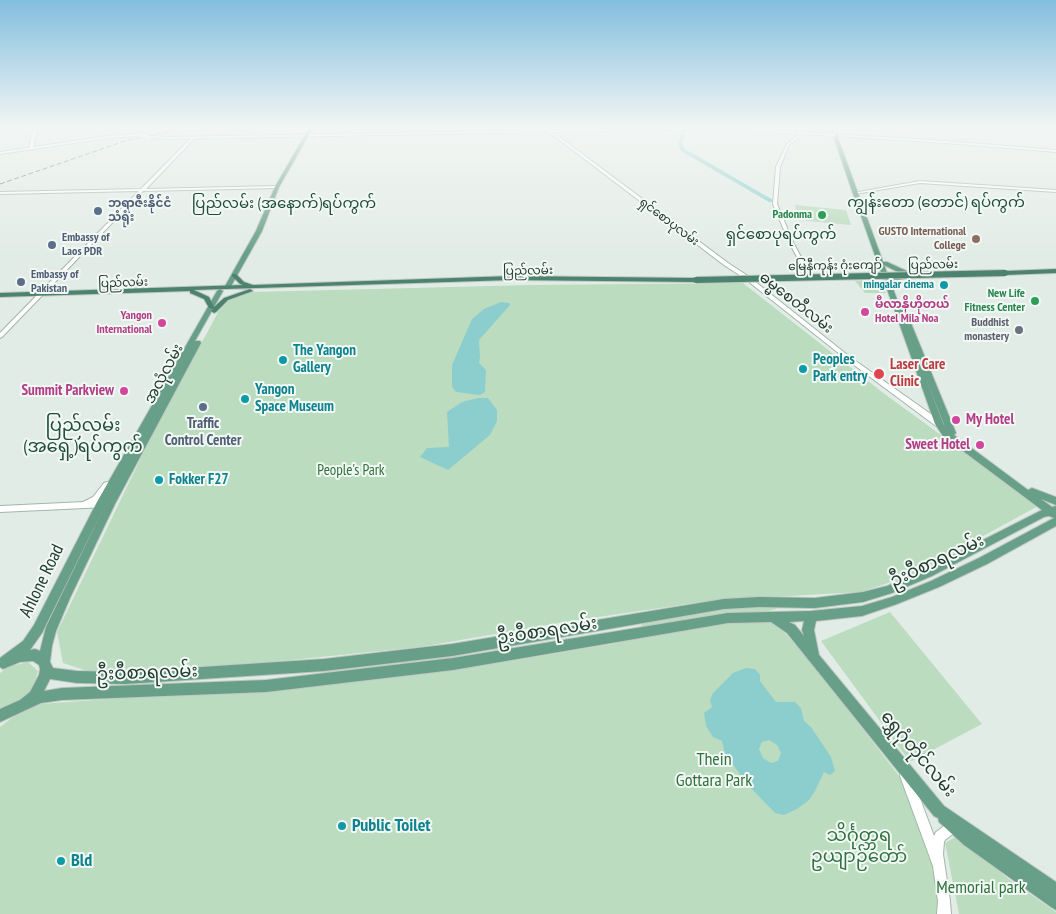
<!DOCTYPE html>
<html>
<head>
<meta charset="utf-8">
<style>
	body { margin:0 }
	canvas { display:block; background:#e2ece6 }
</style>
</head>
<body>
<canvas width="1056" height="914"></canvas>
<script>
const c = document.querySelector('canvas').getContext('2d');
c.lineJoin = 'round';
function fillPath(path, color) {
  c.fillStyle = color;
  c.fill(path, 'evenodd');
}
function toPath(rows) {
  const path = new Path2D();
  for (const r of rows) {
    path.moveTo(r[0], r[1]);
    for (let i = 2; i < r.length; i += 2) path.lineTo(r[i], r[i + 1]);
  }
  return path;
}
function trace(path, color, width, dash) {
  c.strokeStyle = color;
  c.lineWidth = width;
  c.lineCap = dash ? 'butt' : 'round';
  c.setLineDash(dash || []);
  c.stroke(path);
}
function drawText(font, color, halo, rows, align = 'center') {
  c.font = font + ' "PT Sans Narrow","Noto Sans Myanmar",sans-serif';
  c.lineWidth = 4;
  c.setLineDash([]);
  c.textBaseline = 'middle';
  c.strokeStyle = halo;
  c.fillStyle = color;
  for (const [text, x, y, turn = 0] of rows) {
    c.save();
    c.translate(x, y);
    c.rotate((+turn || 0) * Math.PI / 180);
    c.textAlign = isNaN(turn) ? turn : align;
    if (halo) c.strokeText(text, 0, 0);
    c.fillText(text, 0, 0);
    c.restore();
  }
}
fillPath(toPath([
	[795,205,846,210,851,225,798,220],
	[872,280,880,284,886,293,865,293,855,281],
	[743,283,882,392,1038,506,912,575,861,592,715,600,571,621,420,647,271,662,93,673,63,663,57,632,150,439,223,303,237,296,253,292,531,285],
	[777,606,776,609,769,611,695,620,647,629,641,626,644,622,716,609],
	[890,612,982,724,910,762,821,641],
	[756,621,777,624,815,667,899,776,931,830,937,870,938,914,0,914,0,727,13,717,40,704,365,680,503,662,612,644,712,624],
	[28,662,38,671,33,689,13,706,0,709,0,673,8,667],
	[957,836,1010,880,1056,912,1056,914,959,914,945,843]
]), '#bcdcbf');
fillPath(toPath([
	[501,302,509,303,510,305,479,340,480,357,479,363,486,370,485,392,480,395,456,392,452,387,452,365,472,319,484,309],
	[478,398,488,398,497,410,497,421,490,435,448,470,420,457,427,448,449,447,447,412,462,402],
	[746,668,755,669,760,675,760,681,776,702,795,702,801,708,804,721,811,727,831,757,835,771,830,775,824,772,815,791,809,800,797,809,784,815,775,813,749,786,725,754,722,741,713,737,706,726,704,713,712,707,710,700,713,693,733,673],
	[769,740,777,745,781,753,778,761,771,763,763,758,759,749,762,742]
]), '#8ccece');
fillPath(toPath([
	[678,126,682,126,686,130,682,144,685,149,773,200,773,202,769,202,681,151,678,144,682,130,678,126]
]), '#8ccece');
const tertiary = toPath([
	[34,126,38,126,33,148,31,149,29,148,34,126],
	[597,126,601,126,599,131,597,132,595,131,597,126],
	[803,131,806,132,789,145,780,167,777,204,793,242,811,276,809,277,807,276,789,242,773,204,776,167,787,144,803,131],
	[192,137,195,138,146,189,277,186,279,187,277,188,143,191,2,337,0,338,0,333,139,191,0,194,0,192,141,189,192,137],
	[920,181,1056,190,1056,192,920,183,855,194,853,193,920,181],
	[107,482,110,483,111,485,99,501,87,507,81,507,80,505,81,503,93,497,104,483,107,482]
]);
const secondary = toPath([
	[722,127,945,141,1056,150,1056,152,945,143,722,129,553,132,728,263,748,276,850,357,942,422,943,424,942,426,936,426,846,359,744,278,724,265,549,132,168,139,146,137,148,136,168,137,722,127],
	[140,134,141,136,108,138,0,154,0,152,108,136,140,134],
	[106,501,109,502,110,504,109,506,106,507,0,512,0,506,106,501],
	[906,770,910,772,934,836,936,832,951,821,955,819,959,821,961,825,959,829,945,840,944,842,943,854,950,901,951,914,937,914,938,901,933,866,900,776,902,772,906,770]
]);
const primary = toPath([
	[310,126,314,126,279,187,262,231,230,288,225,289,224,288,256,231,275,187,310,126],
	[836,134,839,135,838,138,883,262,887,262,913,274,908,275,896,271,884,265,891,283,895,278,907,275,910,277,899,280,895,285,892,286,901,310,903,309,906,311,956,433,954,435,1028,490,1032,488,1056,497,1056,505,1041,499,1052,507,1056,506,1056,526,987,564,939,587,897,604,862,616,816,621,814,630,819,655,944,806,1056,882,1056,910,1051,907,964,845,939,822,938,818,934,816,787,633,771,622,728,623,453,670,266,692,62,700,41,703,0,722,0,709,20,700,30,692,39,675,40,669,39,665,33,661,20,662,3,669,0,667,0,658,23,641,34,625,97,502,217,291,220,289,223,291,195,341,200,341,201,343,115,504,70,598,56,631,52,646,50,662,53,668,77,671,125,672,324,659,452,644,724,599,759,597,815,598,863,592,887,586,924,570,1042,510,943,436,935,424,851,188,834,138,836,134],
	[925,376,945,427,943,423,925,376],
	[105,505,46,627,40,651,35,649,30,650,42,633,105,505],
	[1049,516,1054,518,979,558,931,581,892,597,862,606,811,611,728,613,453,658,266,680,62,688,44,691,50,679,77,683,125,684,324,671,452,656,724,609,759,607,815,608,863,602,892,593,932,576,1044,517,1049,516],
	[804,621,802,630,804,636,795,625,789,622,804,621]
]);
const trunk = toPath([
	[1056,269,1056,273,1005,275,1002,273,1005,271,1056,269],
	[232,274,236,274,244,282,253,285,511,276,696,278,699,280,696,282,511,280,194,290,209,297,214,307,224,298,250,289,253,291,228,300,216,312,214,313,211,311,213,309,209,308,204,299,190,293,190,291,0,297,0,293,243,285,240,284,232,276,232,274]
]);
trace(tertiary, '#a5b4ac', 2);
trace(secondary, '#a1b7ac', 2);
trace(primary, '#c1c8c5', 2);
trace(trunk, '#c1c8c5', 2);
fillPath(tertiary, '#fff');
fillPath(secondary, '#fff');
fillPath(primary, '#689f88');
fillPath(trunk, '#4c836e');
trace(toPath([
	[0,184,125,141,195,126]
]), '#5d776c', 1, [5, 2.5]);
const secondaryBridge = toPath([
	[140,135,148,137]
]);
const trunkBridge = toPath([
	[696,280,1005,273]
]);
trace(secondaryBridge, '#a1b7ac', 5, []);
trace(trunkBridge, '#c1c8c5', 8, []);
trace(secondaryBridge, '#fff', 4);
trace(trunkBridge, '#4c836e', 6);
const sky = c.createLinearGradient(0, 0, 0, 254);
sky.addColorStop(0, '#83bede');
sky.addColorStop(0.5, '#f2f6f4');
sky.addColorStop(1, '#f2f6f400');
c.fillStyle = sky;
c.fillRect(0, 0, 1056, 254);
for (const [x, y, r, color] of [
	[98,211,5,"#5c6f8a"],
	[822,215,5,"#2e9e5b"],
	[976,239,5,"#8d6e63"],
	[52,245,5,"#5c6f8a"],
	[21,282,5,"#5c6f8a"],
	[944,285,5,"#0f9aa8"],
	[1035,301,5,"#2e9e5b"],
	[865,312,5,"#d1479c"],
	[162,323,5,"#d1479c"],
	[1019,330,5,"#6b7280"],
	[283,360,5,"#0f9aa8"],
	[803,369,5,"#0f9aa8"],
	[879,374,6,"#e0444e"],
	[124,391,5,"#d1479c"],
	[245,399,5,"#0f9aa8"],
	[203,407,5,"#5c6f8a"],
	[956,420,5,"#d1479c"],
	[980,445,5,"#d1479c"],
	[159,480,5,"#0f9aa8"],
	[342,826,5,"#0f9aa8"],
	[61,861,5,"#0f9aa8"]
]) {
  const dot = new Path2D();
  dot.arc(x, y, r, 0, 2 * Math.PI);
  c.fillStyle = color;
  c.fill(dot);
  trace(dot, '#f2f8f4', 2);
}
drawText('bold 12px', '#4e5e75', '#f2f8f4', [
	["ဘရာဇီးနိုင်ငံ",108,204],
	["သံရုံး",108,218],
	["Embassy of",62,238],
	["Laos PDR",62,252],
	["Embassy of",31,275],
	["Pakistan",31,289]
], 'left');
drawText('bold 12px', '#27864d', '#f2f8f4', [
	["Padonma",812,215],
	["New Life",1025,294],
	["Fitness Center",1025,308]
], 'right');
drawText('12px', '#233c31', '#f2f8f4', [
	["ရှင်စောပုလမ်း",669,222,37],
	["ပြည်လမ်း",933,265,-1],
	["မြေနီကုန်း ဂုံးကျော်",835,266,-1],
	["ပြည်လမ်း",528,271,-1],
	["ပြည်လမ်း",123,283,-2]
]);
drawText('bold 12px', '#785e54', '#f2f8f4', [
	["GUSTO International",966,232],
	["College",966,246]
], 'right');
drawText('bold 12px', '#0d838f', '#f2f8f4', [
	["mingalar cinema",934,285]
], 'right');
drawText('bold 12px', '#b23c85', '#f2f8f4', [
	["မီလာနိုဟိုတယ်",875,305],
	["Hotel Mila Noa",875,319],
	["Yangon",152,316,"right"],
	["International",152,330,"right"]
], 'left');
drawText('bold 12px', '#5b616d', '#f2f8f4', [
	["Buddhist",1009,323],
	["monastery",1009,337]
], 'right');
drawText('15px', '#204d3b', '#f2f8f4', [
	["ကျွန်းတော (တောင်) ရပ်ကွက်",936,203],
	["ပြည်လမ်း (အနောက်)ရပ်ကွက်",284,204],
	["ရှင်စောပုရပ်ကွက်",781,235]
]);
drawText('15px', '#233c31', '#f2f8f4', [
	["ဓမ္မစေတီလမ်း",796,303,38],
	["အလုံလမ်း",164,374,-62]
]);
drawText('bold 15px', '#0d838f', '#f2f8f4', [
	["The Yangon",293,351],
	["Gallery",293,368],
	["Peoples",813,360],
	["Park entry",813,377],
	["Yangon",255,390],
	["Space Museum",255,407],
	["Fokker F27",169,480]
], 'left');
drawText('bold 15px', '#be3a42', '#f2f8f4', [
	["Laser Care",890,365],
	["Clinic",890,382]
], 'left');
drawText('bold 15px', '#b23c85', '#f2f8f4', [
	["Summit Parkview",114,391],
	["My Hotel",966,420,"left"],
	["Sweet Hotel",970,445]
], 'right');
drawText('bold 15px', '#4e5e75', '#f2f8f4', [
	["Traffic",203,424],
	["Control Center",203,441]
]);
drawText('15px', '#2f713e', '#f2f8f4', [
	["People's Park",351,471]
]);
drawText('18px', '#204d3b', '#f2f8f4', [
	["ပြည်လမ်း",83,426],
	["(အရှေ့)ရပ်ကွက်",83,447]
]);
drawText('18px', '#233c31', '#f2f8f4', [
	["ဦးဝီစာရလမ်း",937,561,-25],
	["Ahlone Road",42,581,-64],
	["ဦးဝီစာရလမ်း",547,631,-9],
	["ဦးဝီစာရလမ်း",147,673,-2],
	["ရွှေဂုံတိုင်လမ်း",918,754,50]
]);
drawText('18px', '#2f713e', '#f2f8f4', [
	["Thein",714,760],
	["Gottara Park",714,781],
	["သိင်္ဂုတ္တရ",859,836],
	["ဥယျာဉ်တော်",859,857],
	["Memorial park",981,888]
]);
drawText('bold 18px', '#0d838f', '#f2f8f4', [
	["Public Toilet",352,826],
	["Bld",71,861]
], 'left');
</script>
</body>
</html>
